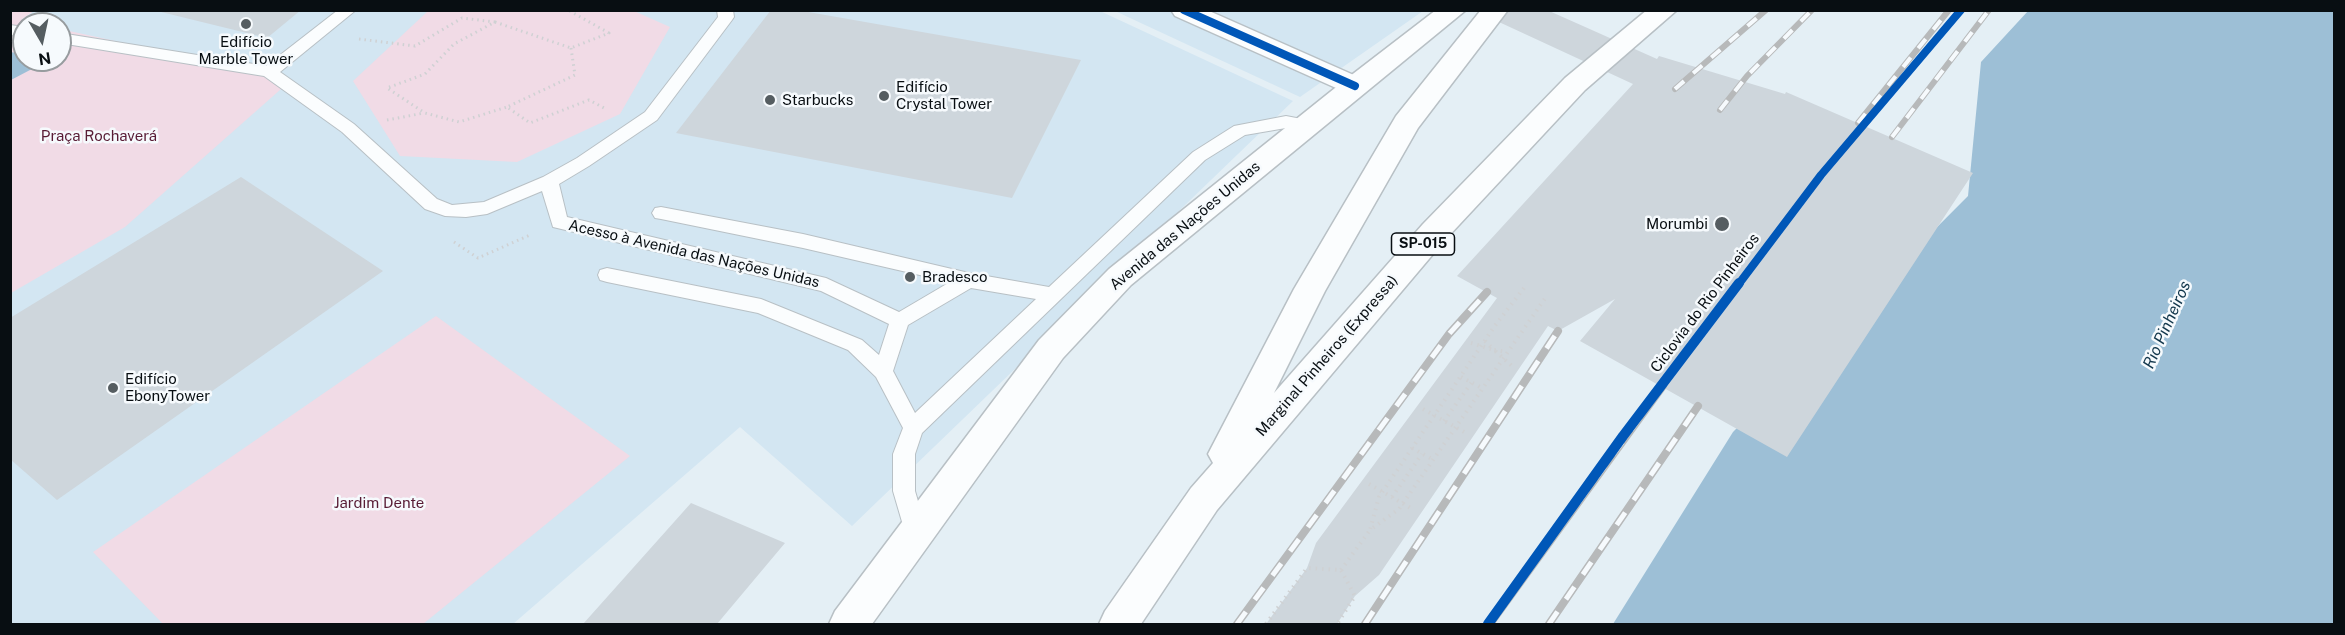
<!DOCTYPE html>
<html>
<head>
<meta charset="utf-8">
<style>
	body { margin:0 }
	#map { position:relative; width:2345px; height:635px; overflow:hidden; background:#e4eff5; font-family:"Public Sans",sans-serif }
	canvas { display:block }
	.frame { position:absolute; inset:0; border:12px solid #080e12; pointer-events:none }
	.north { position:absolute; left:12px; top:12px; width:60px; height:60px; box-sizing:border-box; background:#f6fafd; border:2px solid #979c9f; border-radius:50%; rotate:171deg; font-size:16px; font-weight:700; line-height:24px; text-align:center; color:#080e12 }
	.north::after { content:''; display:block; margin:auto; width:21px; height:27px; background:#555d61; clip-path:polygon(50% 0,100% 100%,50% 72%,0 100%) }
</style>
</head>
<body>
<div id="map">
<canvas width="2345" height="635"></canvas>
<div class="frame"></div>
<div class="north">N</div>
</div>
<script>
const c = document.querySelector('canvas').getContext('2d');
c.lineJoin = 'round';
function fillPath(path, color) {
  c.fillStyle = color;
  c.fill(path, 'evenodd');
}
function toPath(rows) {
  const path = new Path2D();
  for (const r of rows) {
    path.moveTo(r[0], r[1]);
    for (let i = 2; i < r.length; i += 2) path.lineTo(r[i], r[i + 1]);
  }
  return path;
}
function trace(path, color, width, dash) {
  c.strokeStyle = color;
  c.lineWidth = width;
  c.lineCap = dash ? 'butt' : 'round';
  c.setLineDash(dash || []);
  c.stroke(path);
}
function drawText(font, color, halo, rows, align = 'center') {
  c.font = font + ' "Public Sans",sans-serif';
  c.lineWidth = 5;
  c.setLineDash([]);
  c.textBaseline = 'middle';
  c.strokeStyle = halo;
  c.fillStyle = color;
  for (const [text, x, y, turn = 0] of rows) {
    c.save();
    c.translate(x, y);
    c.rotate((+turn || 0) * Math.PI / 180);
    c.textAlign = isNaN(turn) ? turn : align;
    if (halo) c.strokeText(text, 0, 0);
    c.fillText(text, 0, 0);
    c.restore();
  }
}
fillPath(toPath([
	[10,11,1100,11,1293,101,852,526,740,427,513,624,11,624],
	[24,24,60,24,60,60,24,60],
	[1115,11,1423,11,1300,97]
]), '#d3e6f2');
fillPath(toPath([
	[11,11,34,11,21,20,38,24,24,24,24,60,60,60,60,29,221,64,289,82,125,227,11,293],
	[428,11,634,11,670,27,620,114,517,162,400,156,353,81],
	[436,316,630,456,423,624,163,624,93,552]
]), '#f1dbe6');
fillPath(toPath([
	[2028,11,2334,11,2334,624,1613,624,1733,432,1968,196,1981,62],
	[10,52,24,54,24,60,49,60,11,80]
]), '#9dbfd6');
fillPath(toPath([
	[153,10,301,10,267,38],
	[771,10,797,10,1081,60,1012,198,676,133],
	[1473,10,1547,10,1657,59,1659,56,1785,94,1786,92,1973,173,1787,457,1580,341,1615,299,1558,331,1548,326,1379,575,1355,596,1337,624,1266,624,1307,568,1316,543,1497,298,1457,276,1633,84],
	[241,177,383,271,57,500,10,459,10,318],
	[691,503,785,543,717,624,583,624]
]), '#ced6dc');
const service = toPath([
	[338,10,356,10,280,72,354,124,437,199,452,205,484,202,543,177,577,158,645,112,718,17,717,10,733,10,734,17,732,20,657,120,589,166,559,184,567,217,826,278,899,312,950,282,803,248,661,219,655,218,652,213,655,208,661,207,803,234,969,273,1049,287,1193,152,1234,126,1286,116,1312,121,1315,125,1312,129,1306,131,1286,128,1245,135,1205,160,922,433,915,454,915,491,927,532,924,539,916,542,908,539,905,532,893,491,893,454,903,428,876,377,848,350,758,313,607,282,600,280,598,275,600,270,607,268,761,299,862,340,879,355,889,324,821,291,553,227,542,191,487,214,466,217,445,216,425,209,342,132,264,76,60,43,60,33,266,66,338,10],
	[971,288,1036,299,915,413,893,371,908,325,971,288],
	[10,25,24,27,24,37,10,35,10,25]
]);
const minor = toPath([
	[1171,10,1207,10,1365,80,1369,86,1365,92,1355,95,1345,92,1175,16,1171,10]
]);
const trunk = toPath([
	[1436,10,1466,10,1131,285,1063,358,872,624,829,624,835,611,1039,340,1109,269,1345,80,1436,10]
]);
const motorway = toPath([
	[1481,10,1508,10,1418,128,1325,291,1274,393,1423,224,1565,78,1647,10,1677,10,1585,90,1445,240,1217,510,1141,624,1099,624,1105,611,1191,488,1213,463,1208,454,1294,289,1396,116,1481,10]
]);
trace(service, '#b8c0c5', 2);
trace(minor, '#b8c0c5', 3);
trace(trunk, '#b8c0c5', 3);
trace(motorway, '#b8c0c5', 3);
trace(toPath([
	[495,22,571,48,609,33,568,10],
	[359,39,415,46,462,18,495,22,454,44,425,74,387,88,425,113,459,122,507,107],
	[571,48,575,75,507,107,530,123,589,100,606,109],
	[387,120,424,113],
	[454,242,478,258,530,235]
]), '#cfd1d3', 3, [1.5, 4]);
trace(toPath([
	[1471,343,1494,350,1512,366],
	[1461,377,1482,388],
	[1423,409,1466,433],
	[1444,421,1472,382],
	[1412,448,1432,459],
	[1369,484,1414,510],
	[1392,497,1422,454],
	[1341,570,1370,530],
	[1266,624,1307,568,1341,570,1355,596,1337,624]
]), '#cfd1d3', 4, [1.5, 5]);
fillPath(service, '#fbfdfe');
fillPath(minor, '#fbfdfe');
fillPath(trunk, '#fbfdfe');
fillPath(motorway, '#fbfdfe');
const railFar1 = toPath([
	[1675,89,1766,10],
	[1720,110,1747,76,1812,10],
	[1858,123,1949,10],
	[1892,137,1989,10]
]);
const rail = toPath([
	[1237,624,1449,334,1487,292],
	[1365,624,1558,331],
	[1490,624,1663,386],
	[1549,624,1698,406]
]);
trace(railFar1, '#b7b9ba', 6);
trace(rail, '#b7b9ba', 8);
trace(railFar1, '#f6fafd', 4, [12]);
trace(rail, '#f6fafd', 5, [15]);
trace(toPath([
	[1524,288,1494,327,1379,497,1370,530,1399,509,1546,297],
	[1485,341,1494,350,1507,352]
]), '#cfd1d3', 4, [1.5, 5]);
trace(toPath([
	[1184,10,1355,86],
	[1738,285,1821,175,1961,10]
]), '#0057b8', 8);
trace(toPath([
	[1488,624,1623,436,1739,283]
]), '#0057b8', 10);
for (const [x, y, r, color] of [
	[246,24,6,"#555d61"],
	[884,96,6,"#555d61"],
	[770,100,6,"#555d61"],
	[1722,224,8,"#555d61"],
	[910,277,6,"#555d61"],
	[113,388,6,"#555d61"]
]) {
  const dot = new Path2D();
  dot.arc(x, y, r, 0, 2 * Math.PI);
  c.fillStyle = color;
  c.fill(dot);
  trace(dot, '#f6fafd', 2);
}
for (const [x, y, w] of [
	[1423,244,63]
]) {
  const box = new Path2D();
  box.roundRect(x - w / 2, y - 11, w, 22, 4.5);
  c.fillStyle = '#f6fafd';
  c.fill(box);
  trace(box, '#080e12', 1.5);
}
drawText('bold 14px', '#080e12', null, [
	["SP-015",1423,244]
]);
drawText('15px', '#080e12', '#f6fafd', [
	["Edifício",246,42,"center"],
	["Marble Tower",246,59,"center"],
	["Edifício",896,87],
	["Crystal Tower",896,104],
	["Starbucks",782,100],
	["Morumbi",1708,224,"right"],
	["Bradesco",922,277],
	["Edifício",125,379],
	["EbonyTower",125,396]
], 'left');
drawText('15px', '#581c35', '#f6fafd', [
	["Praça Rochaverá",99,136],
	["Jardim Dente",379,503]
]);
drawText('15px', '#080e12', '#f6fafd', [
	["Avenida das Nações Unidas",1185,226,-40],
	["Acesso à Avenida das Nações Unidas",694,254,13],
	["Ciclovia do Rio Pinheiros",1705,303,-53],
	["Marginal Pinheiros (Expressa)",1327,356,-49]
]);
drawText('italic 16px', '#12374c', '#f6fafd', [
	["Rio Pinheiros",2167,325,-66]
]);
</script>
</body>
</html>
